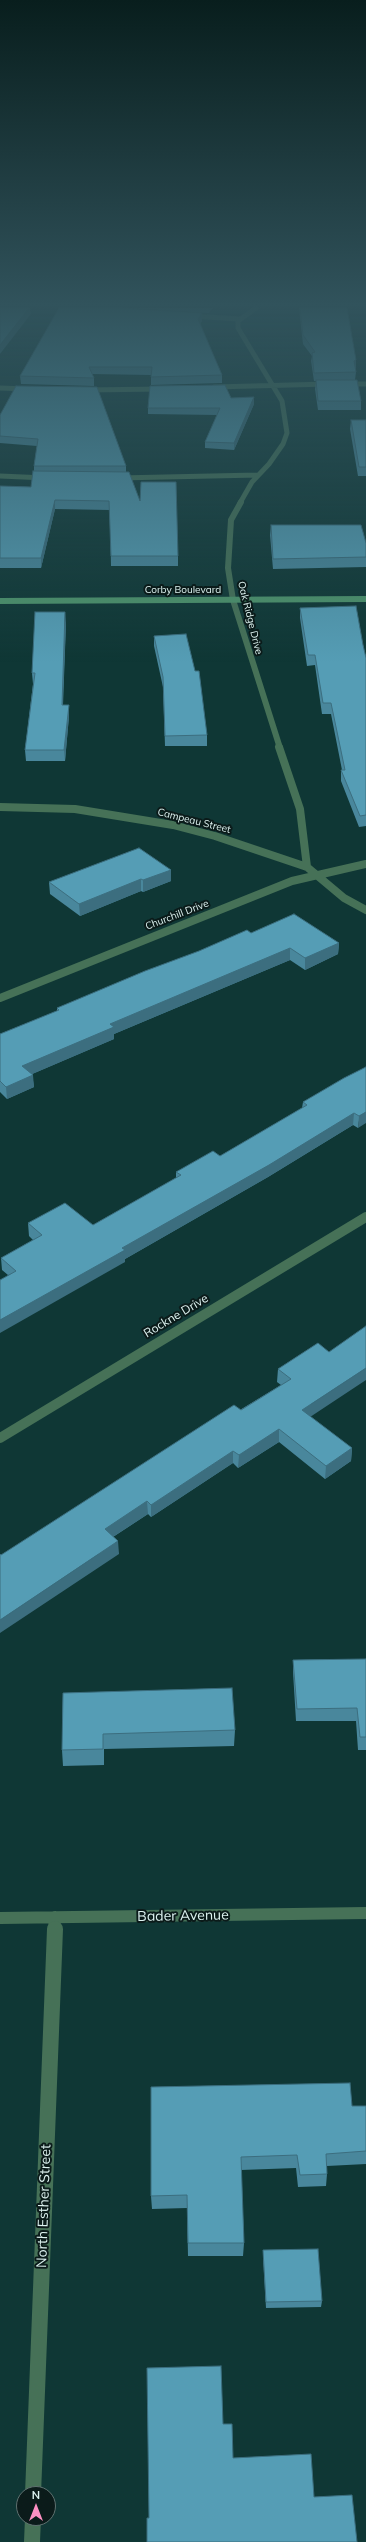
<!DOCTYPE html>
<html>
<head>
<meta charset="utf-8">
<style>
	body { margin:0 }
	#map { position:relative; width:366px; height:2542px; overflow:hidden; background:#0f3735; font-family:Mulish,sans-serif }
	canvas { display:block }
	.north { position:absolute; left:16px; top:2486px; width:40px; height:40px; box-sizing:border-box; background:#0b1b1a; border:1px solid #5f7170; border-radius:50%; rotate:0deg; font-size:11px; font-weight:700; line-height:16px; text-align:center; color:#def3f1 }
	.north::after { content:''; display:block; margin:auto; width:14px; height:18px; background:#fc8fc2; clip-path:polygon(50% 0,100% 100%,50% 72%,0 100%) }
</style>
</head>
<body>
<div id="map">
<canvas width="366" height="2542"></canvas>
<div class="north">N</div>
</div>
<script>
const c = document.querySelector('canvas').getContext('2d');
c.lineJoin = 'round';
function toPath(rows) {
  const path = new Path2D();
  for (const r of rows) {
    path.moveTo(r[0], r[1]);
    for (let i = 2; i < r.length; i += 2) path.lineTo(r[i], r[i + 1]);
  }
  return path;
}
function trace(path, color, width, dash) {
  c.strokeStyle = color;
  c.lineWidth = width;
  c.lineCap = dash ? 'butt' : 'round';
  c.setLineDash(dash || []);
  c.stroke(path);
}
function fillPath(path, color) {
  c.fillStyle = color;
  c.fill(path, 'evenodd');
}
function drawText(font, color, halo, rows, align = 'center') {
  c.font = font + ' Mulish,sans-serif';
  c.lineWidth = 4;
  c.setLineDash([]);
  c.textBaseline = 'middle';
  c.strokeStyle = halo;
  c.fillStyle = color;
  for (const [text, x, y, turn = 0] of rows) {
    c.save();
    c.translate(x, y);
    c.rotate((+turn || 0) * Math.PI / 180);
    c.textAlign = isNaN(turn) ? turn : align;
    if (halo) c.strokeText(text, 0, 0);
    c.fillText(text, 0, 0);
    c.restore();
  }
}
trace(toPath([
	[190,316,240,319],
	[346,384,366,384],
	[214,387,328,384],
	[0,388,28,389],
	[84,390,164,389],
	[0,476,46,478],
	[118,478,258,475],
	[240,503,252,482,269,464,283,444,287,433,282,401,238,328,238,321,256,308]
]), '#467157', 5);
trace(toPath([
	[241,502,231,520,228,568,233,600,280,748]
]), '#467157', 6);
trace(toPath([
	[279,747,300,809,307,867],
	[0,807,75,809,173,825,215,836,307,867,344,898,366,910],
	[0,998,292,881,366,864]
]), '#467157', 8);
trace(toPath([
	[0,1438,366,1217]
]), '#467157', 10);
trace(toPath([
	[0,1918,366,1913],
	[54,1930,55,1917]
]), '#467157', 12);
trace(toPath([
	[33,2494,55,1929],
	[32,2542,33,2518]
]), '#467157', 16);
trace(toPath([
	[0,601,366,599]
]), '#4e946c', 6);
fillPath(toPath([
	[127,308,213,308,209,313],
	[299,308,347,308,356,368,355,368,356,372,355,380,361,401,361,410,318,410,315,389,316,381,314,381,311,361,312,356,303,344],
	[202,313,202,321,200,324,222,375,222,383,151,385,151,375,92,374,94,378,94,386,21,384,20,376],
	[231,398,254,404,234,450,205,448,205,442,217,415,148,414,148,408],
	[0,415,126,466,126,472,140,501,178,556,178,566,111,566,110,510,55,509,41,568,0,568,0,486,31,487,34,471,34,466,37,446,0,443],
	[351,420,366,420,366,476,358,476,350,429],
	[271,525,366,543,366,567,273,569,270,535],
	[300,608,363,645,366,658,366,826,359,827,341,781,341,770,342,770,331,714,322,714,315,665,307,666,300,618],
	[66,623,63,705,69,716,65,761,26,761,25,750,33,684,32,673],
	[154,636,207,735,207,746,165,746,163,687,154,646],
	[171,870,171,881,143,892,141,891,80,916,50,894,49,882],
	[251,933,339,943,338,954,305,970,290,960,114,1034,114,1039,32,1074,34,1087,7,1099,0,1092,0,1034,57,1011,57,1008],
	[366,1067,358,1128,353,1125,268,1177,125,1259,125,1262,8,1275,2,1270,1,1258,33,1240,29,1236,28,1223,93,1225,176,1178,176,1172,220,1156,302,1108,303,1102],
	[318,1343,310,1417,352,1448,351,1461,325,1479,279,1442,238,1468,233,1463,151,1517,148,1514,113,1537,119,1554,1,1555,281,1385,277,1382,278,1369],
	[366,1659,366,1750,358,1750,356,1721,296,1721,293,1672,293,1660],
	[63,1693,235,1730,234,1746,104,1749,104,1765,63,1766,62,1750],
	[352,2106,366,2106,366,2164,327,2166,327,2174,326,2186,298,2187,296,2168,241,2170,244,2243,243,2256,188,2256,187,2208,152,2209,151,2196],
	[263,2250,322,2301,321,2307,266,2308,263,2256]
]), '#49879c');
fillPath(toPath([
	[29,308,30,308,31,314,0,354,0,345],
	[209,308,213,308,209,313],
	[202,313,202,321,198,326,198,319],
	[356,360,356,368,353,369,354,361],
	[254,397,254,404,234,450,234,443],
	[55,500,55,509,41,568,41,558],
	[65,612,66,623,62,716,62,705],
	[69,705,69,716,65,761,64,750],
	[171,870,171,881,143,892,143,880],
	[141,879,141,891,80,916,79,904],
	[339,943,338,954,305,970,305,958],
	[290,948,290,960,114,1034,114,1039,23,1078,22,1066,110,1024],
	[33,1075,34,1087,7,1099,6,1087],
	[366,1112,366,1123,358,1128,359,1116],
	[354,1113,353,1125,268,1177,125,1259,125,1262,0,1333,0,1320,122,1248],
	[366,1368,366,1380,301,1423,302,1410],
	[279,1429,279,1442,238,1468,239,1455],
	[352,1448,351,1461,325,1479,326,1466],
	[233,1451,233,1463,151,1517,151,1505],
	[147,1501,148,1514,105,1542,105,1529],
	[118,1541,119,1554,0,1633,0,1620]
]), '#3c6e7f');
const building = toPath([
	[0,308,29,308,0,345,0,308],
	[59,308,119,308,202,313,198,319,222,375,151,377,152,367,89,367,94,378,20,376,59,308],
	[300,308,347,308,356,360,354,361,356,372,314,373,312,353,315,352,303,335,300,308],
	[316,380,357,380,361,401,318,401,316,380],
	[225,385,231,398,254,397,234,443,205,442,220,408,148,408,150,386,225,385],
	[16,386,97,387,126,466,34,466,38,439,0,436,0,415,16,386],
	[351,420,366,420,366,467,359,467,351,420],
	[33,471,129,472,140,501,141,482,176,482,178,556,111,556,109,501,55,500,41,558,0,558,0,486,31,487,33,471],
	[271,525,361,525,366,543,366,557,273,559,271,525],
	[356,606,363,645,366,658,366,815,360,816,341,770,345,770,331,703,323,703,315,655,308,655,300,608,356,606],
	[35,612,65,612,62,705,69,705,64,750,25,750,35,673,32,673,35,612],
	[186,634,195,671,199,671,207,735,165,736,163,677,154,636,186,634],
	[139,848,171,870,143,880,141,879,79,904,49,882,139,848],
	[294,914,339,943,305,958,290,948,110,1024,114,1027,22,1066,33,1075,6,1087,0,1081,0,1034,59,1010,57,1008,145,971,199,951,247,930,251,933,294,914],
	[366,1067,366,1112,359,1116,354,1113,269,1165,122,1248,125,1250,0,1320,0,1280,16,1271,1,1258,42,1235,28,1223,65,1203,93,1225,181,1175,176,1172,213,1151,220,1156,307,1105,303,1102,344,1078,366,1067],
	[366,1326,366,1368,302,1410,352,1448,326,1466,279,1429,239,1455,233,1451,151,1505,147,1501,105,1529,118,1541,0,1620,0,1554,1,1555,234,1405,241,1410,291,1379,278,1369,318,1343,329,1352,366,1326],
	[366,1659,366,1737,360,1737,357,1708,297,1709,293,1660,366,1659],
	[232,1688,235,1730,103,1734,103,1749,62,1750,63,1693,232,1688],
	[350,2083,352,2106,366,2106,366,2151,326,2154,327,2174,300,2175,297,2155,241,2157,244,2243,188,2243,187,2195,151,2196,151,2087,350,2083],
	[318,2249,322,2301,266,2302,263,2250,318,2249],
	[221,2366,223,2424,232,2424,233,2458,311,2454,314,2497,352,2495,357,2542,147,2542,147,2518,149,2518,147,2368,221,2366]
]);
fillPath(building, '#559db5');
trace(building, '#3c6e7f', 1);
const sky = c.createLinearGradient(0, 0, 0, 663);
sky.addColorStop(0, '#081e1d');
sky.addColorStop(0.46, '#31535c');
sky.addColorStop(1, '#31535c00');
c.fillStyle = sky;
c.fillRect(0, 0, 366, 663);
drawText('10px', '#def3f1', '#0b1b1a', [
	["Corby Boulevard",183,590],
	["Oak Ridge Drive",250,618,76],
	["Campeau Street",194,821,14],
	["Churchill Drive",177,915,-21]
]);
drawText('12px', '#def3f1', '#0b1b1a', [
	["Rockne Drive",176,1316,-31]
]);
drawText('14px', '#def3f1', '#0b1b1a', [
	["Bader Avenue",183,1916,-1],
	["North Esther Street",44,2206,-88]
]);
</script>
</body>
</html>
